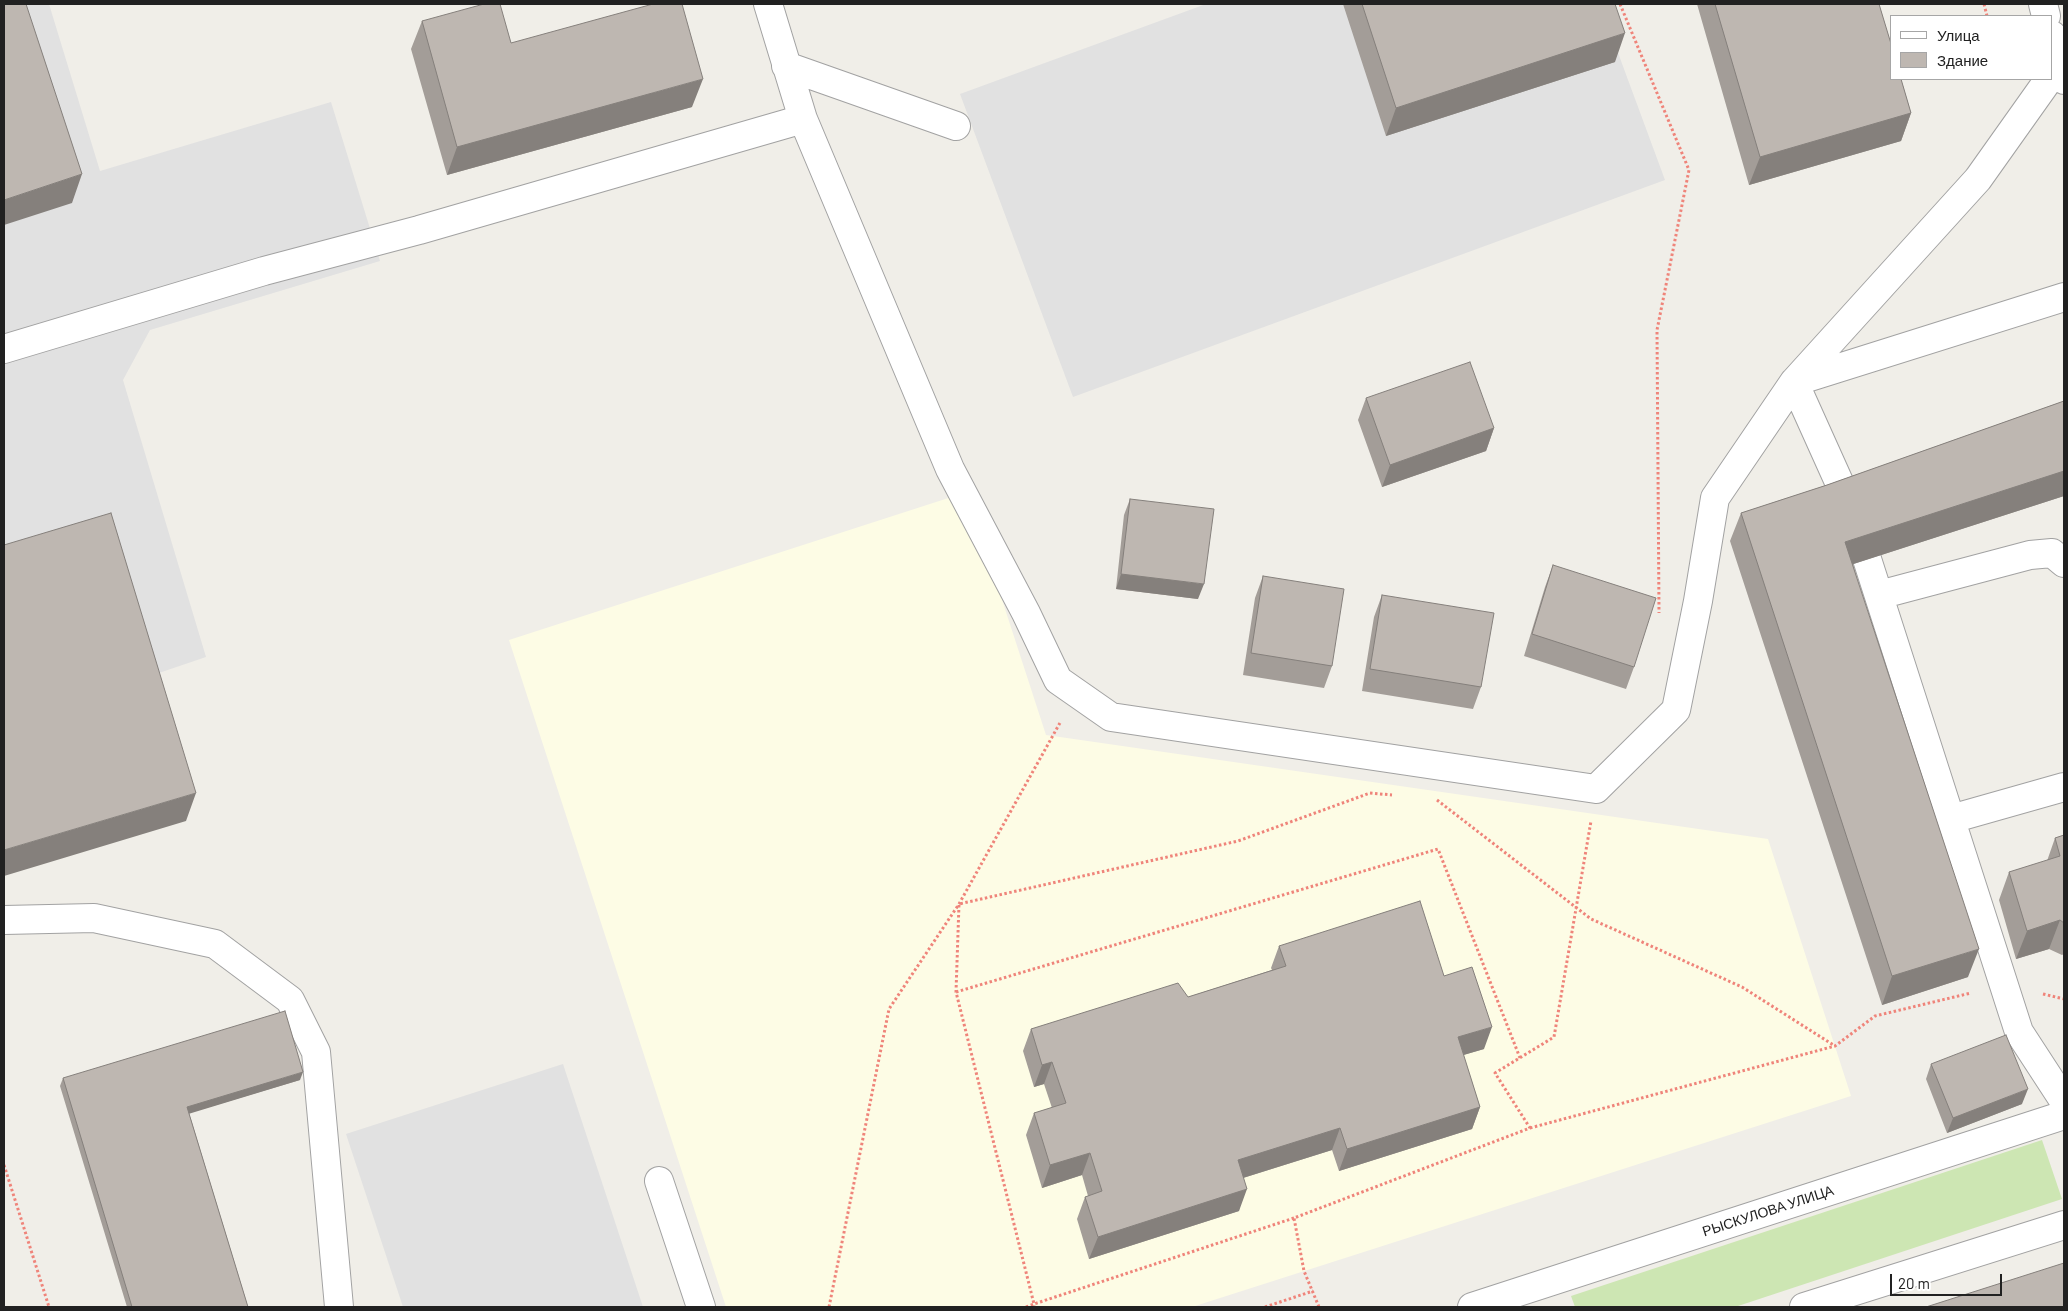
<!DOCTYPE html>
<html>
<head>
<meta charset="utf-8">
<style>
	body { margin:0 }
	#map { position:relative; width:2068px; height:1311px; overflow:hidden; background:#f0eee8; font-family:Barlow,sans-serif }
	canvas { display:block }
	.frame { position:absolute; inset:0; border:5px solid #212121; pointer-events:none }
	.legend { position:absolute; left:1890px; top:15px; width:162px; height:65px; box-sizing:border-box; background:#fff; border:1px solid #a6a6a6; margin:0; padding:6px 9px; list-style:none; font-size:15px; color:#212121 }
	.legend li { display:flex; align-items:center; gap:10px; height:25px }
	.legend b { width:25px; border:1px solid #a6a6a6 }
	.scale { position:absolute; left:1890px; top:1274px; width:112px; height:22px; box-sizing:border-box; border:2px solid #212121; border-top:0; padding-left:6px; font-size:15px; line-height:18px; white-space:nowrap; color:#212121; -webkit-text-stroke:4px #fff; paint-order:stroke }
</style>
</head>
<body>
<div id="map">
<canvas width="2068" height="1311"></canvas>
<div class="frame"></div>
<ul class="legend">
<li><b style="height:6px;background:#fff"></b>Улица</li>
<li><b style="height:14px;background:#beb7b1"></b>Здание</li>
</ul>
<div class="scale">20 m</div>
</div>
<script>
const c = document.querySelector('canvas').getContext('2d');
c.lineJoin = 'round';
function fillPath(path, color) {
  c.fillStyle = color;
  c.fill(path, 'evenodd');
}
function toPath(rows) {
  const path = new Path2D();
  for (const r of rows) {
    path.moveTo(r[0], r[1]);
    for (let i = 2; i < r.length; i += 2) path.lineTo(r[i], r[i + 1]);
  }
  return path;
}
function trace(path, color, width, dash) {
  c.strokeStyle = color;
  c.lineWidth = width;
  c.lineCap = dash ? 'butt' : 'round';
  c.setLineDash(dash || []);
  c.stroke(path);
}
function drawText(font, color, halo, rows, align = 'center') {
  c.font = font + ' Barlow,sans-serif';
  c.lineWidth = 4;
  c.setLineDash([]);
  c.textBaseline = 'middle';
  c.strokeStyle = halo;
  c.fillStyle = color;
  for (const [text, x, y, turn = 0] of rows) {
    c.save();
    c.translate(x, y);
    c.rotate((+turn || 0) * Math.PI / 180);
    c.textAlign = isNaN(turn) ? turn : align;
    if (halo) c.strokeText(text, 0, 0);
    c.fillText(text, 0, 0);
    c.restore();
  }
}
fillPath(toPath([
	[967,492,1046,735,1768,839,1851,1096,1192,1307,726,1307,509,640]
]), '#fdfce5');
fillPath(toPath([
	[2042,1140,2062,1199,1735,1307,1575,1307,1571,1296]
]), '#cde6b3');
fillPath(toPath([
	[4,4,49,4,100,171,331,102,380,261,150,330,123,380,206,657,150,676,4,556],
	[1206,4,1600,4,1665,180,1073,397,960,94],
	[563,1064,643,1307,403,1307,346,1134]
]), '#e1e1e1');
const minor = toPath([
	[768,4,803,119,950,469,1026,613,1058,680,1111,717,1596,789,1676,710,1698,601,1715,498,1794,382],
	[2043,4,2046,16],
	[2052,35,2064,80],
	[786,66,956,126],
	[2049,79,1978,179,1794,382,2064,297],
	[4,349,264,271,419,230,803,119],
	[1794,382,1848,502],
	[1867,559,2019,1032,2064,1101],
	[1879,595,2030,555,2052,553,2064,563],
	[1951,819,2064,787],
	[4,920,94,918,215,944,290,1000,316,1052,339,1307],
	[659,1181,701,1307],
	[1472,1307,2064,1115],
	[1804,1307,2064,1225]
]);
trace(minor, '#a2a2a2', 30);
trace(toPath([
	[1620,4,1689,170,1657,330,1659,613],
	[1984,4,1987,16],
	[1437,800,1591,919,1742,987,1835,1046],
	[956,992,1438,849,1520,1058],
	[2043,994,2064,999],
	[1530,1128,1835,1046,1875,1016,1971,993],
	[4,1165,49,1307],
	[1294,1218,1034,1304,956,992,959,904,1238,841,1370,793,1392,795],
	[829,1307,889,1009,959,904,1061,721],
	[1026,1307,1034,1304,1034,1307],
	[1265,1307,1313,1291],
	[1319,1307,1304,1271,1294,1218,1530,1128,1495,1073,1554,1037,1591,821]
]), '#ef847a', 3, [2.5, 2.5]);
trace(minor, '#fff', 28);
fillPath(toPath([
	[1343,4,1615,4,1615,62,1386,136],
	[1697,4,1879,4,1911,113,1901,141,1749,185],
	[422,21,511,43,692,107,447,175,411,49],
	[1366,398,1494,428,1486,451,1382,487,1358,420],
	[2064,401,2064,496,1853,564,1968,977,1882,1005,1730,541,1741,513,1827,485],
	[1130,499,1198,599,1116,589,1124,515],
	[1553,565,1634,667,1626,689,1524,656,1545,587],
	[1263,576,1332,666,1324,688,1243,675,1255,598],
	[1382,595,1481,687,1473,709,1362,691,1374,617],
	[2064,835,2064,954,2062,955,2049,949,2016,959,1999,900,2009,872,2047,861,2055,838],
	[1279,946,1444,976,1484,1049,1463,1055,1480,1107,1472,1129,1339,1171,1332,1150,1243,1178,1239,1211,1089,1259,1077,1219,1085,1197,1088,1196,1082,1175,1042,1188,1026,1135,1034,1113,1052,1108,1044,1084,1034,1087,1023,1051,1031,1029,1188,997,1272,970,1271,968],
	[1931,1064,2022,1104,1947,1133,1926,1079],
	[63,1078,300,1080,189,1113,248,1307,127,1307,60,1086]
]), '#a39d98');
fillPath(toPath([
	[1625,33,1615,62,1386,136,1396,108],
	[703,79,692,107,447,175,457,147],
	[1911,113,1901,141,1749,185,1760,157],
	[82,174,72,203,4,225,4,200],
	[1494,428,1486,451,1382,487,1390,465],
	[2064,471,2064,496,1835,570,1845,542],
	[1121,574,1204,584,1198,599,1116,589],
	[196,793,186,821,4,876,4,850],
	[2060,920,2049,949,2016,959,2027,931],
	[1979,949,1968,977,1882,1005,1892,976],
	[1492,1027,1484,1049,1450,1059,1458,1037],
	[1052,1062,1044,1084,1034,1087,1042,1065],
	[303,1072,300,1080,185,1115,187,1107],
	[2028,1089,2022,1104,1947,1133,1953,1118],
	[1480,1107,1472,1129,1339,1171,1347,1149],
	[1340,1128,1332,1150,1230,1182,1238,1160],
	[1090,1153,1082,1175,1042,1188,1050,1165],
	[1247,1189,1239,1211,1089,1259,1098,1237]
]), '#85807c');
const building = toPath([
	[4,4,26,4,82,174,4,200,4,4],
	[484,4,500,4,511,43,653,4,682,4,703,79,457,147,422,21,484,4],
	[1362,4,1615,4,1625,33,1396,108,1362,4],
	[1715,4,1879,4,1892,47,1892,79,1901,79,1911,113,1760,157,1715,4],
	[1470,362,1494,428,1390,465,1366,398,1470,362],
	[2064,401,2064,471,1845,542,1979,949,1892,976,1741,513,1827,485,2064,401],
	[1130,499,1214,509,1204,584,1121,574,1130,499],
	[111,513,196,793,4,850,4,545,111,513],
	[1553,565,1656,598,1634,667,1532,634,1553,565],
	[1263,576,1344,589,1332,666,1251,653,1263,576],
	[1382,595,1494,613,1481,687,1370,669,1382,595],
	[2064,835,2064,923,2060,920,2027,931,2009,872,2060,856,2055,838,2064,835],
	[1420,901,1444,976,1472,967,1492,1027,1458,1037,1480,1107,1347,1149,1340,1128,1238,1160,1247,1189,1098,1237,1085,1197,1102,1191,1090,1153,1050,1165,1034,1113,1066,1103,1052,1062,1042,1065,1031,1029,1178,983,1188,997,1286,966,1279,946,1420,901],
	[285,1011,303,1072,187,1107,248,1307,132,1307,63,1078,285,1011],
	[2006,1035,2028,1089,1953,1118,1931,1064,2006,1035],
	[2064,1263,2064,1307,1926,1307,2064,1263]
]);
fillPath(building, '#beb7b1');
trace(building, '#85807c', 1);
drawText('14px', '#212121', '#fff', [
	["РЫСКУЛОВА УЛИЦА",1768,1211,-18]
]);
</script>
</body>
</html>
